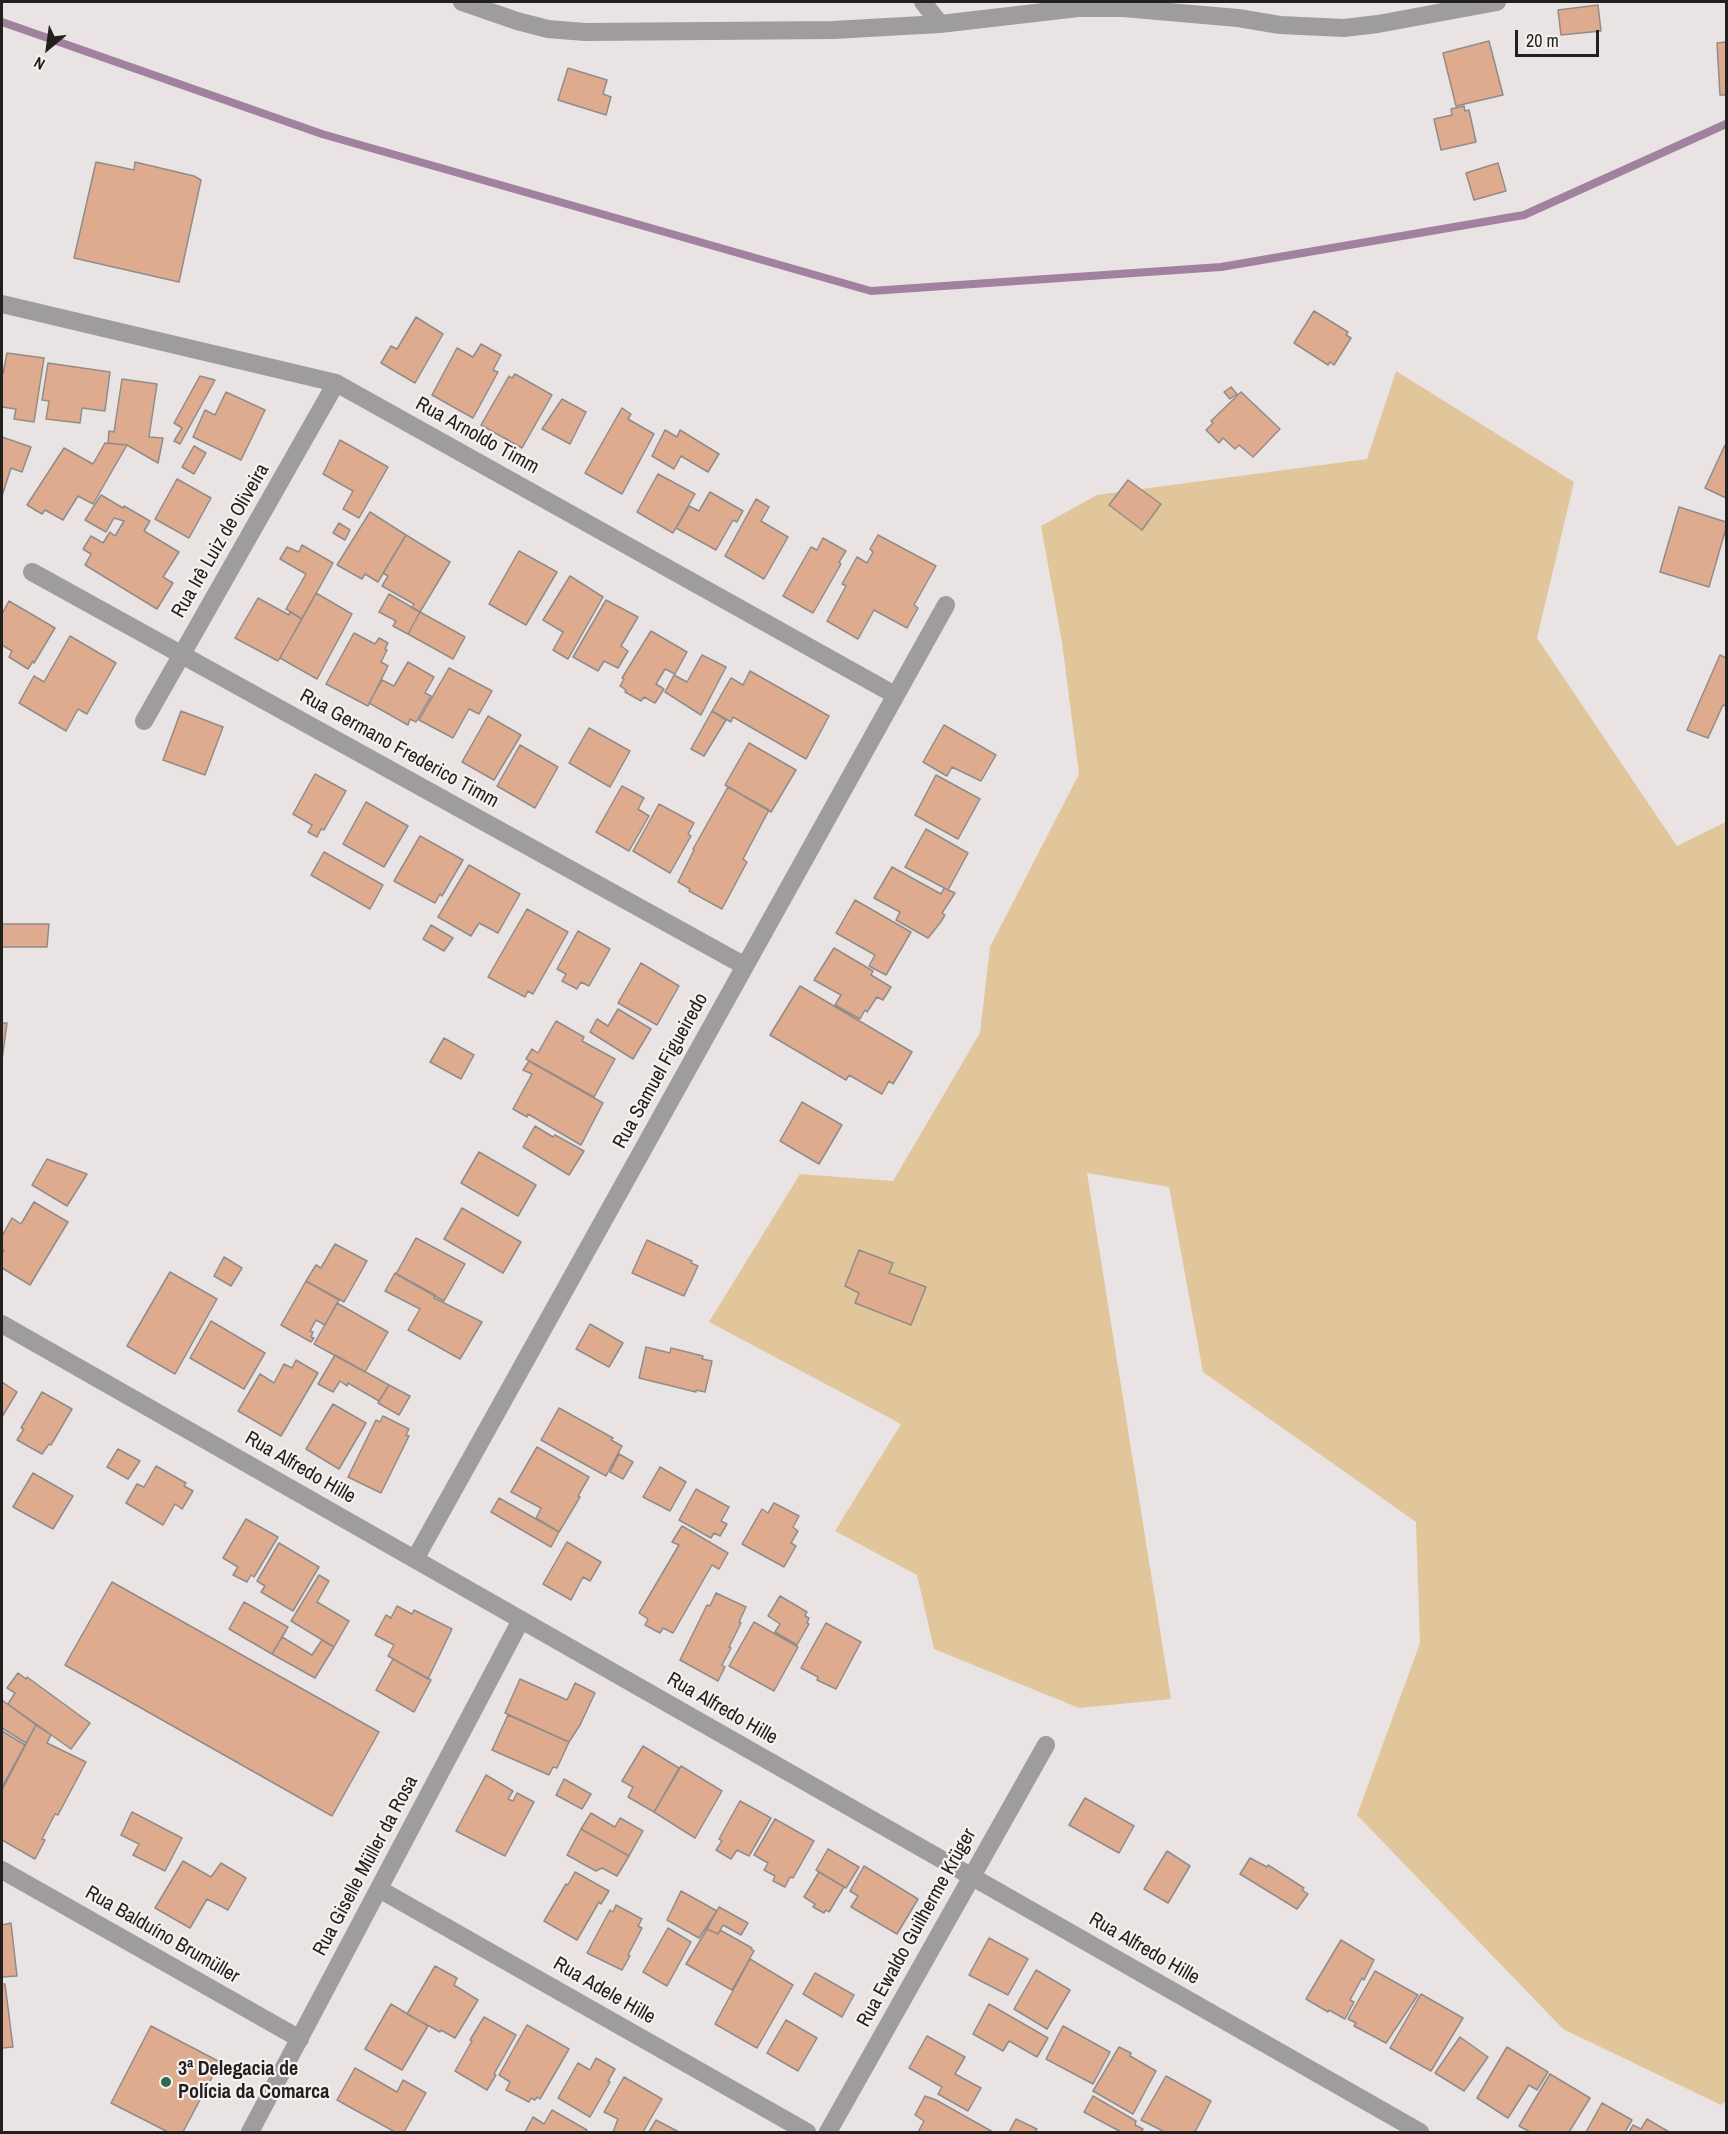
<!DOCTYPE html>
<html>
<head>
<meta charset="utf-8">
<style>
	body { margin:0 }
	#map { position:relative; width:1728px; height:2134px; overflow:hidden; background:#eae3e3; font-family:"Archivo Narrow",sans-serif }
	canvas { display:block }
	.frame { position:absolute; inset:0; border:3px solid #221f1f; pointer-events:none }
	.north { position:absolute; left:18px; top:18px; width:60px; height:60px; -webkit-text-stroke:4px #f7f1f0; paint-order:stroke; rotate:209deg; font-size:16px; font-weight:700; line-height:24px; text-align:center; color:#221f1f }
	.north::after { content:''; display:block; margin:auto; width:21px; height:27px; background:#221f1f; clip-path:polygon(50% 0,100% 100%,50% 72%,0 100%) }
	.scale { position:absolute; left:1515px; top:30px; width:84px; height:27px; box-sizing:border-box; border:3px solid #221f1f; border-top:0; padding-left:8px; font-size:18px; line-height:21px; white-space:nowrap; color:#221f1f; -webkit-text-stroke:4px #f7f1f0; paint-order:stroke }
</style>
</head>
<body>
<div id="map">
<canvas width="1728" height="2134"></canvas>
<div class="frame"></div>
<div class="north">N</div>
<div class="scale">20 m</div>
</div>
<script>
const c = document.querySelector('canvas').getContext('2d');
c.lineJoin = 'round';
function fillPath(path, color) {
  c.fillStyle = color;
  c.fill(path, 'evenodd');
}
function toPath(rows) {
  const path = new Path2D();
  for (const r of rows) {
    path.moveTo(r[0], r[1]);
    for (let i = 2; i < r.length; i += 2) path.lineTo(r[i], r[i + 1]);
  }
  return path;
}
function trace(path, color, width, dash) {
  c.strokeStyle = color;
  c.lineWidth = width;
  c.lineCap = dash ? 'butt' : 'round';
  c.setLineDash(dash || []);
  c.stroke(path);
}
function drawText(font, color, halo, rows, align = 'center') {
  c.font = font + ' "Archivo Narrow",sans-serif';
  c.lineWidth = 4.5;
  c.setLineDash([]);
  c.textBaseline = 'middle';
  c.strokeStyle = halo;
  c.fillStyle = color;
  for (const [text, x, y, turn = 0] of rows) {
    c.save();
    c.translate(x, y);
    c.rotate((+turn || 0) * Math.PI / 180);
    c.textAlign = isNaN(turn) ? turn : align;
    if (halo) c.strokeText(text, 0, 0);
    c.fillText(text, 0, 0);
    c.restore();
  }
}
fillPath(toPath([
	[1396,371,1574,482,1537,638,1677,846,1726,822,1726,2101,1721,2105,1563,2029,1357,1815,1420,1643,1416,1522,1203,1372,1169,1187,1087,1173,1171,1699,1079,1708,934,1649,917,1575,835,1531,901,1424,709,1322,800,1174,893,1181,980,1033,990,947,1079,774,1062,642,1041,526,1097,495,1367,459]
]), '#e1c69c');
trace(toPath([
	[2,22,322,134,871,291,1221,267,1524,215,1726,124]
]), '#a1829e', 8);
const building = toPath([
	[1598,5,1601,31,1561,35,1558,10,1598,5],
	[1489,41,1503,95,1456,106,1443,53,1489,41],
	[1726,42,1726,95,1720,95,1717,43,1726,42],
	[568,68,607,80,603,94,611,97,606,115,558,100,568,68],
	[1464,106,1465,111,1469,110,1476,142,1441,150,1434,119,1452,115,1451,109,1464,106],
	[96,162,134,170,135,162,194,176,201,180,179,282,74,258,96,162],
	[1498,163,1506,191,1474,200,1466,173,1498,163],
	[1314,311,1348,332,1346,335,1351,338,1334,365,1330,362,1328,365,1294,343,1314,311],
	[416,317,443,334,415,383,381,363,391,346,397,349,416,317],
	[481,344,501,355,493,370,498,372,473,418,432,395,457,348,473,357,481,344],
	[7,353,44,358,34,422,14,419,16,409,2,407,2,373,3,374,7,353],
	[48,363,110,372,105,411,82,408,80,423,46,419,49,401,42,400,48,363],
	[515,374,552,395,522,448,481,425,509,376,512,378,515,374],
	[200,376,215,380,180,444,174,441,182,428,174,423,200,376],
	[122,379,157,384,149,437,163,438,158,463,127,445,108,443,109,431,114,432,122,379],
	[1231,387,1237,394,1230,399,1224,392,1231,387],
	[226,392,265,410,241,460,193,437,205,410,215,415,226,392],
	[1241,392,1280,429,1253,457,1239,445,1235,449,1223,438,1219,443,1206,430,1213,423,1211,421,1241,392],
	[562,399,586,412,570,444,542,429,562,399],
	[622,408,631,414,628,419,654,434,622,494,585,473,622,408],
	[665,430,677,437,680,430,719,454,708,472,681,456,674,469,652,456,665,430],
	[2,437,31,447,22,472,11,468,2,496,2,437],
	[340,440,388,467,359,518,343,509,353,491,323,474,340,440],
	[105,443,127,445,93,504,78,496,63,520,45,510,42,514,27,505,64,448,93,464,105,443],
	[1725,445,1726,445,1726,498,1705,488,1725,445],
	[194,446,206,453,194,474,182,467,194,446],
	[658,474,695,494,673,533,637,512,658,474],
	[177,479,211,498,189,538,155,519,177,479],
	[1128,480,1161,504,1142,530,1109,505,1128,480],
	[710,492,743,511,737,522,733,520,716,550,676,528,689,506,699,511,710,492],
	[101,495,123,508,124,506,150,521,144,531,179,552,163,577,173,583,157,609,85,565,91,554,83,549,91,536,103,543,110,532,115,536,124,521,114,518,106,532,85,520,101,495],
	[756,499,769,507,761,521,788,537,764,579,725,556,756,499],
	[1679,507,1726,522,1726,528,1709,587,1660,572,1679,507],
	[370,512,406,535,378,582,365,574,362,579,337,565,370,512],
	[339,523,350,530,345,540,333,533,339,523],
	[406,535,450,562,420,612,412,608,414,604,382,586,388,576,383,573,406,535],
	[878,535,936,566,914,605,918,608,907,628,874,610,858,639,827,621,846,586,842,584,857,557,867,563,873,552,870,549,878,535],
	[823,538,846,551,839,562,841,564,813,613,783,596,811,547,817,550,823,538],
	[302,545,333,563,302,619,286,609,306,574,280,559,287,547,299,552,302,545],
	[519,551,557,572,526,625,489,604,519,551],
	[570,576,603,597,568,659,553,650,563,632,543,620,570,576],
	[316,593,352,614,317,679,280,658,316,593],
	[389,594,420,612,408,634,393,626,396,621,379,612,389,594],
	[258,598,289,615,290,612,302,619,278,661,235,638,258,598],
	[606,600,638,617,621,646,628,651,618,668,604,661,598,671,573,657,606,600],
	[9,601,55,628,34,663,33,661,28,669,9,657,12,651,2,645,2,614,9,601],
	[420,612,465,637,453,659,408,634,420,612],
	[651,631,687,652,675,674,665,669,656,684,664,689,655,703,644,697,641,701,625,692,626,690,620,686,624,679,622,678,651,631],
	[354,633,375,644,379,638,388,643,385,649,387,650,381,662,388,666,368,706,326,684,354,633],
	[70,636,116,663,87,714,78,709,66,731,19,703,34,676,44,682,70,636],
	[702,655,726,667,701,715,665,692,674,675,687,682,702,655],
	[1720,655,1726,658,1726,706,1723,705,1708,738,1687,730,1720,655],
	[408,662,434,677,425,693,431,696,416,722,410,719,408,725,369,703,382,680,394,686,408,662],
	[449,668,492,691,479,714,469,709,453,738,419,720,449,668],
	[750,671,829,716,806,759,733,717,731,722,712,711,731,678,743,685,750,671],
	[181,711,223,727,205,775,163,760,181,711],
	[712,711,726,720,704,756,691,749,712,711],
	[488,716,521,735,494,780,462,762,488,716],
	[944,725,996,755,981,781,952,767,947,776,923,762,944,725],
	[589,728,630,751,610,787,569,763,589,728],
	[749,743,796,770,771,812,725,785,749,743],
	[520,745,558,767,535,808,497,786,520,745],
	[315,774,346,791,324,830,321,829,317,837,308,832,312,825,293,814,315,774],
	[936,775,980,799,958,839,915,815,936,775],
	[622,786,644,798,638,809,649,816,629,851,596,832,622,786],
	[728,787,769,810,743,859,747,862,722,909,689,891,690,889,678,882,694,850,693,849,728,787],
	[366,802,408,826,384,867,343,844,366,802],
	[659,804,694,823,688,834,691,836,670,873,633,851,659,804],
	[926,829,968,853,948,890,905,867,926,829],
	[420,836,463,860,442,896,440,894,435,903,394,881,420,836],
	[324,852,383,885,370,909,311,875,324,852],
	[469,865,520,894,498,933,479,923,471,936,438,917,469,865],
	[892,867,941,894,944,888,955,893,942,913,945,915,940,923,928,938,896,920,900,912,874,898,892,867],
	[855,900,911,932,886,975,869,966,875,955,836,933,855,900],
	[527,909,568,932,533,994,528,991,525,997,488,977,527,909],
	[2,924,49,924,47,947,2,947,2,924],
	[431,925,453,938,444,951,423,939,431,925],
	[578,931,610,949,589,986,581,982,577,989,562,981,566,974,557,969,578,931],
	[834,948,873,971,871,975,891,987,883,1000,877,997,867,1012,865,1010,860,1019,835,1005,841,995,814,980,834,948],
	[641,963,679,986,657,1025,618,1003,641,963],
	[800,986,912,1052,893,1084,889,1081,882,1094,849,1075,846,1080,770,1035,800,986],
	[618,1009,651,1029,633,1059,590,1032,597,1019,608,1026,618,1009],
	[556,1021,584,1037,582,1041,615,1059,594,1097,526,1059,532,1049,538,1053,556,1021],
	[2,1023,7,1023,2,1060,2,1023],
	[444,1038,474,1055,461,1079,430,1062,444,1038],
	[529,1061,603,1103,581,1145,528,1114,527,1117,513,1109,532,1074,523,1070,529,1061],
	[802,1102,842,1125,819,1164,780,1141,802,1102],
	[535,1126,553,1137,555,1135,584,1151,569,1175,523,1147,535,1126],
	[479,1152,536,1185,518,1216,461,1183,479,1152],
	[47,1159,87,1174,67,1206,32,1185,47,1159],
	[34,1202,68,1222,30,1285,2,1268,2,1254,4,1250,2,1249,2,1236,12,1218,21,1224,34,1202],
	[462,1208,521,1242,503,1273,444,1239,462,1208],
	[416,1238,465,1264,444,1301,396,1274,416,1238],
	[647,1240,692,1261,691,1263,698,1266,684,1296,632,1273,647,1240],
	[335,1244,367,1261,344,1302,306,1281,316,1265,321,1268,335,1244],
	[859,1250,893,1263,889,1273,926,1287,911,1325,855,1303,859,1293,845,1286,859,1250],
	[224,1257,242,1268,231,1286,214,1276,224,1257],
	[170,1272,217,1299,175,1374,127,1346,170,1272],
	[395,1273,435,1295,434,1298,482,1322,460,1359,408,1330,420,1309,385,1291,395,1273],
	[306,1281,339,1300,325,1325,316,1320,310,1331,313,1332,311,1337,314,1338,311,1342,281,1325,306,1281],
	[337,1303,388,1332,365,1372,314,1344,337,1303],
	[211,1321,265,1353,244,1389,190,1358,211,1321],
	[590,1324,623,1343,609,1367,576,1349,590,1324],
	[646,1347,670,1353,671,1348,703,1356,702,1359,712,1361,705,1392,696,1390,696,1392,639,1378,646,1347],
	[335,1355,389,1385,379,1401,348,1383,347,1386,340,1381,333,1392,318,1384,335,1355],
	[296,1360,318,1373,281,1436,238,1411,260,1374,274,1383,284,1364,292,1368,296,1360],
	[2,1382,17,1392,2,1417,2,1382],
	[389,1385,410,1396,399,1415,378,1403,389,1385],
	[42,1392,72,1409,51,1445,49,1444,42,1454,17,1440,24,1429,21,1428,42,1392],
	[333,1404,366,1423,339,1469,306,1449,333,1404],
	[559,1408,613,1438,611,1440,622,1446,606,1476,541,1440,559,1408],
	[383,1416,409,1429,406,1435,409,1436,381,1493,348,1477,376,1420,380,1422,383,1416],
	[537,1447,589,1477,578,1496,580,1497,559,1532,536,1518,541,1508,511,1492,537,1447],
	[118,1449,140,1461,128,1479,107,1467,118,1449],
	[619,1454,633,1462,623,1479,610,1472,619,1454],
	[156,1466,186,1483,184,1486,193,1491,182,1509,175,1504,163,1525,126,1503,137,1484,144,1487,156,1466],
	[660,1467,686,1482,670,1511,643,1497,660,1467],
	[33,1473,73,1496,53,1529,13,1507,33,1473],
	[696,1489,729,1507,721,1521,727,1524,720,1536,714,1533,711,1538,679,1520,696,1489],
	[499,1498,559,1532,551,1547,491,1512,499,1498],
	[774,1503,799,1516,793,1527,798,1531,791,1543,796,1546,784,1567,742,1544,762,1509,768,1513,774,1503],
	[246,1519,278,1537,254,1577,251,1575,247,1582,233,1575,238,1567,223,1558,246,1519],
	[682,1526,728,1553,719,1569,712,1565,673,1633,663,1628,660,1633,645,1625,648,1619,639,1613,679,1545,672,1542,682,1526],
	[567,1542,601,1562,590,1581,583,1577,571,1600,543,1584,567,1542],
	[279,1543,319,1567,293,1611,261,1592,265,1586,257,1581,279,1543],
	[319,1575,329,1581,317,1602,349,1621,334,1647,291,1621,319,1575],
	[112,1582,379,1732,332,1816,65,1665,112,1582],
	[716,1593,746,1607,739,1622,741,1623,729,1647,731,1648,722,1665,725,1667,718,1681,680,1660,707,1605,710,1606,716,1593],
	[780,1596,807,1612,805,1616,809,1618,807,1623,809,1624,797,1645,775,1632,780,1624,768,1616,780,1596],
	[244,1602,288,1627,272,1654,229,1629,244,1602],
	[397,1606,412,1614,414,1610,452,1629,428,1679,388,1656,394,1645,375,1635,386,1615,391,1618,397,1606],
	[754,1622,798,1647,774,1691,729,1666,754,1622],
	[826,1623,861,1642,836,1689,817,1680,818,1677,801,1668,826,1623],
	[282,1637,312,1655,322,1640,334,1647,315,1678,272,1654,282,1637],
	[393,1659,431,1680,414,1712,376,1690,393,1659],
	[18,1673,26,1679,27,1677,90,1723,71,1749,8,1704,15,1693,7,1688,18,1673],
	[520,1679,567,1700,575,1683,595,1693,580,1725,569,1742,505,1713,520,1679],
	[2,1700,36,1725,26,1743,2,1728,2,1700],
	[508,1715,569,1742,557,1768,553,1767,549,1775,492,1750,508,1715],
	[36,1725,51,1735,47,1743,86,1762,58,1815,55,1814,42,1839,45,1840,35,1859,2,1840,2,1790,36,1725],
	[2,1731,25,1745,2,1787,2,1731],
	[643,1746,679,1768,654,1812,628,1797,633,1787,622,1781,643,1746],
	[681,1766,722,1791,695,1838,654,1812,681,1766],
	[486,1775,513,1791,508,1799,513,1801,517,1793,534,1802,505,1856,456,1831,486,1775],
	[564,1779,591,1794,582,1809,556,1795,564,1779],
	[1085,1798,1134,1826,1119,1853,1069,1825,1085,1798],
	[740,1801,771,1818,749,1856,737,1850,731,1859,716,1850,722,1841,719,1839,740,1801],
	[132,1812,182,1838,165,1871,133,1855,139,1844,121,1835,132,1812],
	[591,1813,615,1827,620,1818,643,1831,629,1856,581,1829,591,1813],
	[775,1819,814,1841,793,1878,790,1877,785,1887,773,1881,775,1876,764,1870,768,1863,754,1855,775,1819],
	[581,1829,629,1856,617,1876,602,1868,596,1871,567,1855,581,1829],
	[828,1849,859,1867,846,1888,816,1870,828,1849],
	[1167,1851,1190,1866,1168,1903,1144,1889,1167,1851],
	[1250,1858,1267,1867,1268,1865,1304,1888,1302,1890,1308,1894,1297,1909,1240,1874,1250,1858],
	[183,1861,211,1877,221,1863,246,1878,228,1910,207,1899,190,1928,155,1908,183,1861],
	[864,1866,918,1899,897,1934,851,1907,858,1896,850,1891,864,1866],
	[575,1872,609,1891,601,1904,599,1902,577,1940,544,1921,566,1884,568,1885,575,1872],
	[819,1872,844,1887,829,1912,826,1910,824,1913,813,1907,815,1904,804,1897,819,1872],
	[681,1891,717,1911,699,1938,667,1920,681,1891],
	[616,1905,642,1919,638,1926,642,1928,628,1955,630,1956,622,1970,587,1953,610,1910,613,1912,616,1905],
	[719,1907,748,1923,741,1935,723,1925,718,1934,707,1929,719,1907],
	[11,1923,17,1976,2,1977,2,1925,11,1923],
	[668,1928,691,1942,667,1986,643,1972,668,1928],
	[707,1929,718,1934,720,1930,752,1948,751,1949,754,1951,732,1990,686,1964,707,1929],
	[989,1938,1028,1959,1008,1995,969,1975,989,1938],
	[1341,1940,1374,1960,1364,1980,1362,1978,1350,2000,1354,2002,1345,2019,1329,2010,1328,2012,1306,1999,1341,1940],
	[750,1959,793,1985,757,2048,715,2024,750,1959],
	[435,1966,457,1978,454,1985,478,2000,455,2038,441,2030,440,2032,407,2014,435,1966],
	[1036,1970,1070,1990,1047,2029,1014,2009,1036,1970],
	[1375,1971,1418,1995,1386,2043,1354,2026,1356,2023,1348,2019,1375,1971],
	[815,1973,854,1995,842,2017,803,1994,815,1973],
	[2,1984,5,1984,13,2047,2,2048,2,1984],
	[1421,1994,1463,2018,1431,2071,1390,2048,1421,1994],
	[391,2004,428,2026,402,2070,365,2049,391,2004],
	[989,2004,1048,2038,1037,2057,1009,2041,1003,2051,973,2034,989,2004],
	[484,2017,516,2035,494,2074,496,2075,487,2090,455,2071,472,2041,470,2040,484,2017],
	[786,2020,817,2038,798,2071,767,2053,786,2020],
	[527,2025,569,2049,540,2099,537,2097,535,2100,531,2098,529,2102,506,2090,510,2082,499,2075,527,2025],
	[151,2026,220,2062,183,2132,168,2132,111,2103,151,2026],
	[1063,2026,1110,2052,1093,2084,1046,2059,1063,2026],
	[927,2036,965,2057,955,2074,981,2088,968,2111,938,2094,942,2087,909,2068,927,2036],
	[1460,2037,1488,2057,1464,2091,1435,2073,1460,2037],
	[1119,2047,1131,2053,1130,2056,1156,2071,1133,2114,1093,2091,1119,2047],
	[1507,2047,1548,2072,1537,2090,1529,2085,1508,2118,1477,2098,1507,2047],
	[596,2058,615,2069,608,2081,610,2082,590,2117,558,2098,578,2063,590,2070,596,2058],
	[355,2068,397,2092,403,2080,426,2093,404,2132,395,2132,337,2100,355,2068],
	[1550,2074,1590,2098,1569,2132,1530,2132,1519,2126,1550,2074],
	[1166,2076,1211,2101,1195,2132,1165,2132,1141,2120,1166,2076],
	[624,2077,662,2099,643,2132,613,2132,618,2119,604,2112,624,2077],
	[925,2096,936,2100,993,2132,918,2132,924,2121,915,2115,925,2096],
	[1093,2096,1136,2121,1135,2125,1143,2129,1141,2132,1121,2132,1084,2112,1093,2096],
	[1602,2103,1632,2120,1625,2132,1586,2132,1602,2103],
	[552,2110,587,2130,585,2132,525,2132,533,2117,544,2124,552,2110],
	[1016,2119,1037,2129,1035,2132,1009,2132,1016,2119],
	[1647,2119,1669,2132,1629,2132,1633,2125,1641,2129,1647,2119],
	[656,2120,679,2132,649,2132,656,2120]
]);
fillPath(building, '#deab8e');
trace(building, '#918c89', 1.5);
trace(toPath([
	[462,2,517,21,548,29,585,32,833,30,940,24,1078,8,1123,8,1238,18,1280,25,1344,28,1378,24,1497,2],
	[923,2,940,24],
	[2,304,336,383,895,695],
	[32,572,745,966],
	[144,721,336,383],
	[2,1324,1420,2132],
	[415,1559,946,605],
	[2,1870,300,2039],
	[379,1889,807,2132],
	[250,2132,521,1620],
	[828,2132,1046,1745]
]), '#9e9c9d', 18);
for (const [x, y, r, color] of [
	[166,2082,6,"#31684f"]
]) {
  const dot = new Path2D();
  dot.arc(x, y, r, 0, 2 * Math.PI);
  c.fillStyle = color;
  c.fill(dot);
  trace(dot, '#f7f1f0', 2);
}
drawText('20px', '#221f1f', '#f7f1f0', [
	["Rua Arnoldo Timm",477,436,29],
	["Rua Irê Luiz de Oliveira",221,541,-60],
	["Rua Germano Frederico Timm",399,749,29],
	["Rua Samuel Figueiredo",661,1071,-61],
	["Rua Alfredo Hille",300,1468,30],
	["Rua Alfredo Hille",722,1709,30],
	["Rua Giselle Müller da Rosa",366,1866,-62],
	["Rua Ewaldo Guilherme Krüger",917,1928,-61],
	["Rua Balduíno Brumüller",162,1935,30],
	["Rua Alfredo Hille",1144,1949,30],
	["Rua Adele Hille",604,1991,30]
]);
drawText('bold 20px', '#221f1f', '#f7f1f0', [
	["3ª Delegacia de",178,2070],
	["Polícia da Comarca",178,2093]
], 'left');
</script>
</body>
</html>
